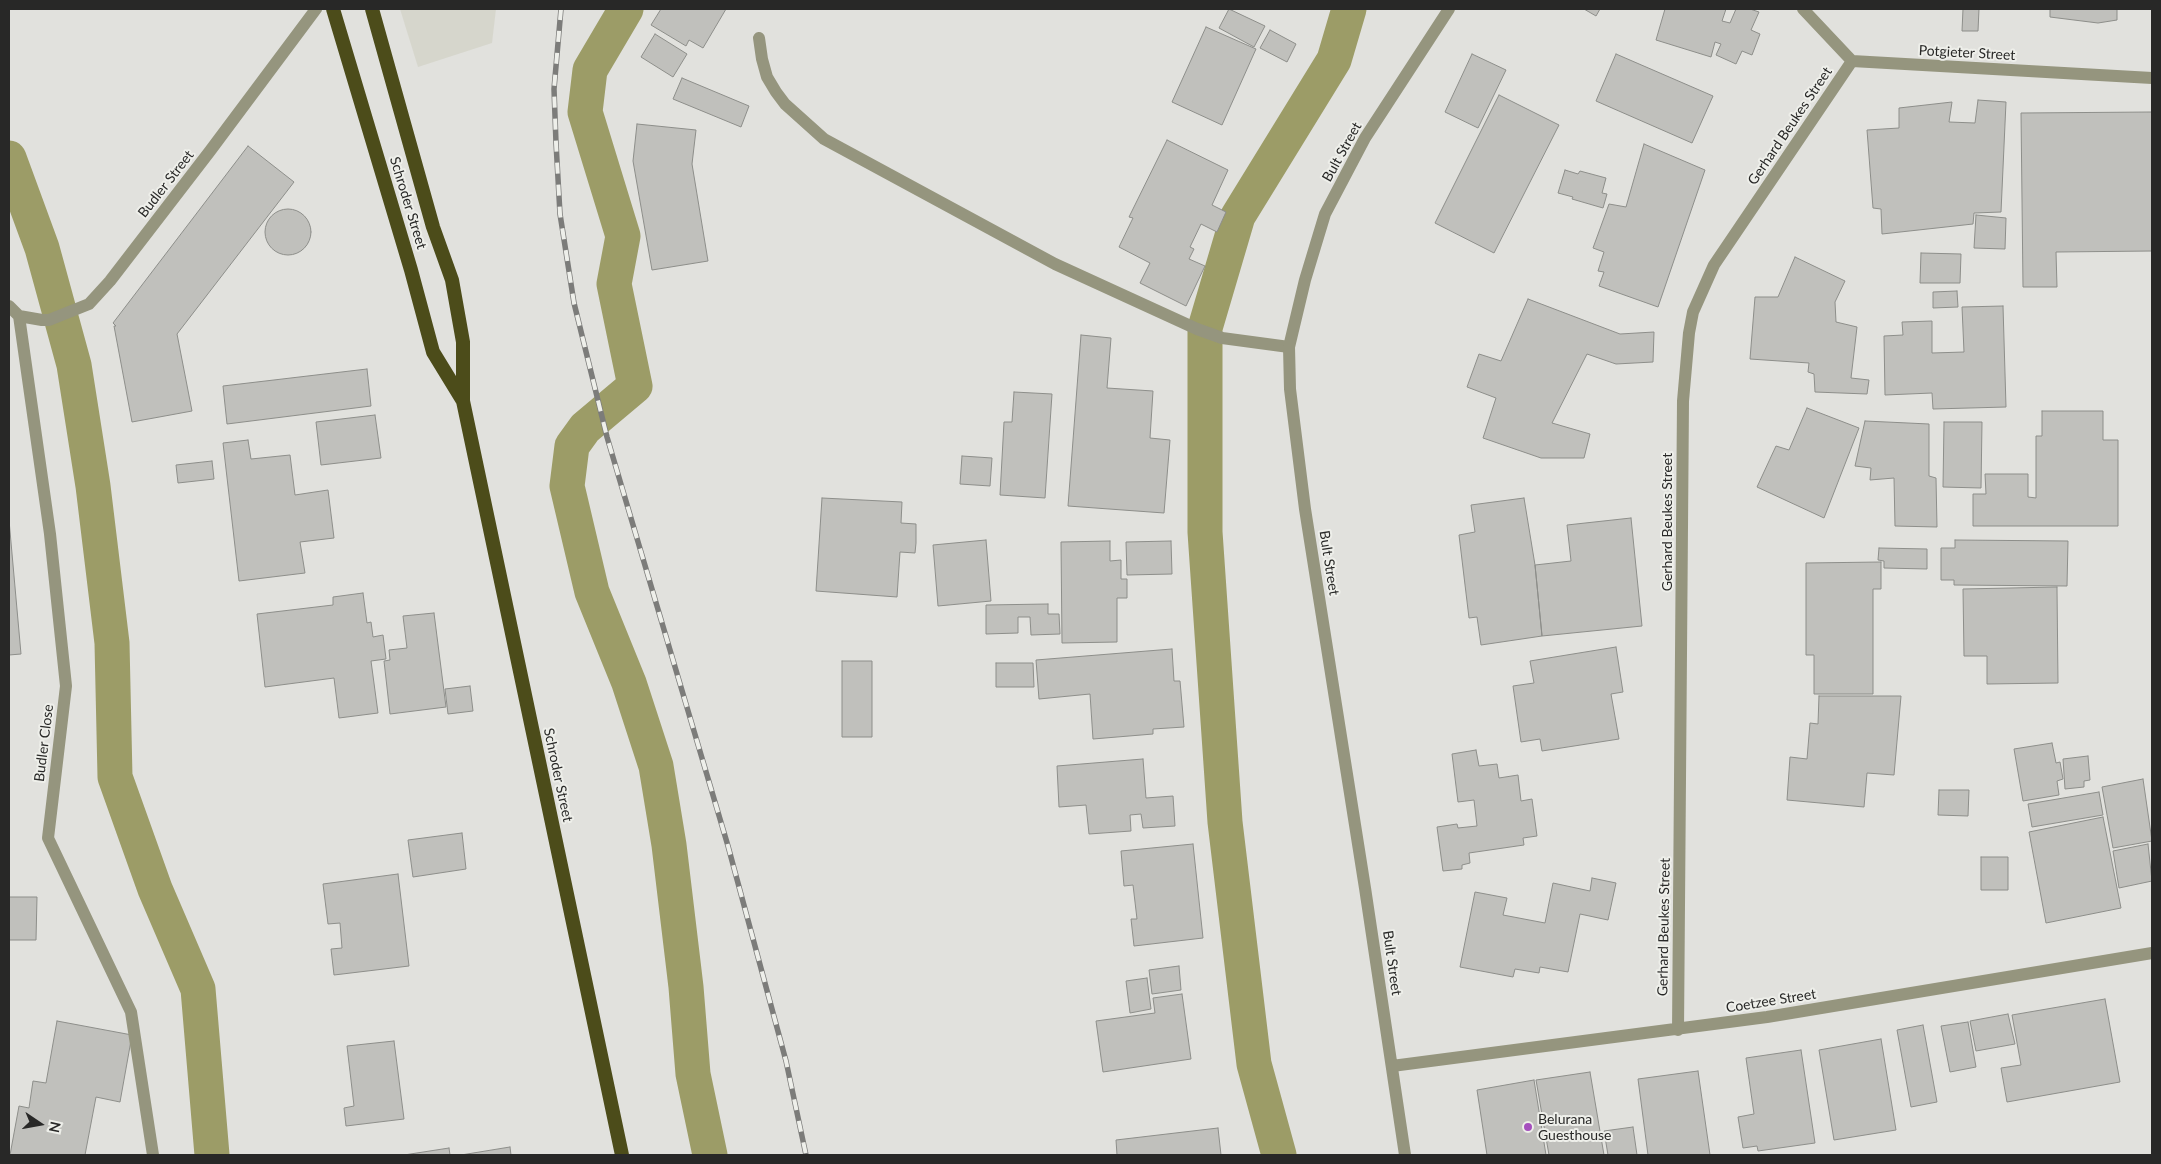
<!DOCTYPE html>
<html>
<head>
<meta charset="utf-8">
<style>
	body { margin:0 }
	#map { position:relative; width:2161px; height:1164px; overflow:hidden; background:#e1e1dd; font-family:Lato,sans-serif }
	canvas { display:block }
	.frame { position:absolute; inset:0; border:10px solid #282827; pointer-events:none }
	.north { position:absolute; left:15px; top:1099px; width:50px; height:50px; -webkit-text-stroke:4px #eeefea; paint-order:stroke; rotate:102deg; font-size:14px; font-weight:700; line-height:20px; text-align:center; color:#282827 }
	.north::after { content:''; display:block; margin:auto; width:18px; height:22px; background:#282827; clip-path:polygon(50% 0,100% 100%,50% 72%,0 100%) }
</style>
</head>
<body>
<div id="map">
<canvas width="2161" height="1164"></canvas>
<div class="frame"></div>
<div class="north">N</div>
</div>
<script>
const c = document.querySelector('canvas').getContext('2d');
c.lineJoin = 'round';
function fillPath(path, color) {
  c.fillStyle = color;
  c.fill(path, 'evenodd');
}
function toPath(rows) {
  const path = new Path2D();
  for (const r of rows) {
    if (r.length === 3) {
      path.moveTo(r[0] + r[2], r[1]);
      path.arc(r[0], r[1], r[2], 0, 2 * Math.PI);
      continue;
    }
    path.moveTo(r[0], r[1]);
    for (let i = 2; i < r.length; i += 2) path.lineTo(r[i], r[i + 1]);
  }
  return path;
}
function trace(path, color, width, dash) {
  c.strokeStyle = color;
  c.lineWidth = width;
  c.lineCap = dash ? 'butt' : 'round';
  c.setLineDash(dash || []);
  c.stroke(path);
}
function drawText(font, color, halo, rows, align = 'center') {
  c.font = font + ' Lato,sans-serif';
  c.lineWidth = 4;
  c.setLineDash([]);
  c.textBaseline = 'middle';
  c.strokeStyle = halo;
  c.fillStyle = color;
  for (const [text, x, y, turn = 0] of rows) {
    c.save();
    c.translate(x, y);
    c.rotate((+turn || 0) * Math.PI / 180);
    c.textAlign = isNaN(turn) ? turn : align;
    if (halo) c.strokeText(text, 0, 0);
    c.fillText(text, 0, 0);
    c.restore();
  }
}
fillPath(toPath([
	[400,9,496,9,492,43,418,67]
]), '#d6d6cc');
trace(toPath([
	[626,9,590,70,585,112,623,236,614,284,635,386,585,428,572,446,567,486,592,592,629,683,656,766,669,845,686,987,693,1074,710,1155],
	[9,158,42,248,74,365,93,486,112,643,115,777,155,889,198,989,212,1155],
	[1279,1155,1254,1064,1225,822,1205,532,1205,328,1238,216,1334,60,1349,9]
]), '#9c9c67', 35);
const building = toPath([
	[661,9,726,9,703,48,689,40,686,46,651,25,661,9],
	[1229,9,1265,26,1254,47,1219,28,1229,9],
	[1584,9,1600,9,1596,16,1584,9],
	[1665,9,1726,9,1722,21,1730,23,1736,9,1750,9,1759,12,1751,30,1760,34,1752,55,1742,51,1736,64,1716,55,1721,44,1715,42,1711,57,1656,40,1665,9],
	[1963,9,1979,9,1978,31,1962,31,1963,9],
	[2050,9,2117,9,2117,20,2098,23,2050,17,2050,9],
	[1206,27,1256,49,1222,125,1172,102,1206,27],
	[1270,30,1296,44,1287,62,1260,48,1270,30],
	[655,34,687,54,673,77,641,57,655,34],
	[1472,54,1506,70,1478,128,1445,112,1472,54],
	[1616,54,1713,96,1692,143,1596,101,1616,54],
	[682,78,749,106,741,127,673,99,682,78],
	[1499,95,1559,125,1494,253,1435,223,1499,95],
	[1978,100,2006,102,2001,212,1974,213,1973,224,1882,234,1881,209,1873,208,1867,130,1899,128,1899,108,1952,102,1949,122,1975,123,1978,100],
	[2152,112,2152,251,2056,252,2057,287,2023,287,2021,113,2152,112],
	[637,124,696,130,692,164,708,261,652,270,633,161,637,124],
	[1167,140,1228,170,1212,205,1226,212,1217,232,1201,224,1190,247,1194,249,1189,259,1205,266,1186,306,1140,283,1150,263,1119,247,1133,218,1129,217,1167,140],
	[1644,144,1705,170,1658,307,1599,286,1604,272,1598,271,1604,252,1593,248,1609,204,1626,207,1644,144],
	[248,146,294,182,177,334,192,411,132,422,114,326,116,326,113,323,248,146],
	[1565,170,1578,174,1580,171,1606,178,1602,193,1607,194,1603,208,1572,199,1573,197,1558,193,1565,170],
	[288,232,23],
	[1976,215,2006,218,2005,249,1974,248,1976,215],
	[1921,253,1961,254,1960,283,1920,283,1921,253],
	[1795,257,1845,281,1835,302,1836,322,1857,327,1851,378,1869,380,1867,394,1815,392,1814,374,1808,372,1809,363,1750,359,1755,297,1778,297,1795,257],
	[1957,291,1958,307,1933,308,1933,292,1957,291],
	[1528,299,1620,334,1654,332,1653,362,1616,364,1587,354,1552,423,1590,434,1584,458,1541,458,1483,438,1496,398,1467,387,1479,354,1501,361,1528,299],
	[2003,306,2006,407,1933,409,1932,393,1885,395,1884,336,1903,335,1902,322,1932,321,1932,353,1964,352,1962,307,2003,306],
	[1081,335,1111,338,1107,388,1153,391,1150,438,1170,440,1164,513,1068,506,1081,335],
	[367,369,371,406,227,424,223,386,367,369],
	[1014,392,1052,394,1045,498,1000,495,1004,422,1012,422,1014,392],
	[1807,408,1859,428,1824,518,1757,487,1776,446,1789,450,1807,408],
	[2042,411,2103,411,2103,440,2118,440,2118,526,1973,526,1973,494,1986,494,1985,474,2028,474,2028,497,2036,498,2036,436,2042,436,2042,411],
	[375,415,381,458,321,465,316,422,375,415],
	[1865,421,1929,424,1929,476,1936,478,1937,527,1895,526,1894,478,1870,480,1871,468,1855,466,1865,421],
	[1944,422,1982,422,1981,488,1943,487,1944,422],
	[248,440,251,459,290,455,295,495,328,490,334,538,300,542,305,573,239,581,223,443,248,440],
	[962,456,992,458,990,486,960,484,962,456],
	[212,461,214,479,178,483,176,465,212,461],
	[822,498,902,502,901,523,916,524,916,543,915,553,900,552,897,597,816,591,822,498],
	[1524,498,1535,565,1542,636,1481,645,1477,617,1469,618,1459,535,1475,532,1471,505,1524,498],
	[1631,518,1642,626,1542,636,1535,565,1571,561,1567,525,1631,518],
	[9,520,21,654,9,655,9,520],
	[986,540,991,601,938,606,933,545,986,540],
	[1955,540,2068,541,2067,586,1954,585,1954,580,1941,580,1941,548,1955,548,1955,540],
	[1110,541,1110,561,1121,560,1121,579,1127,579,1127,598,1117,598,1117,642,1062,643,1061,542,1110,541],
	[1171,541,1172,574,1127,575,1126,542,1171,541],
	[1879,548,1927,549,1927,569,1884,568,1884,561,1878,560,1879,548],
	[1881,562,1881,589,1873,589,1873,694,1814,694,1814,655,1806,655,1806,563,1881,562],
	[2057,587,2058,683,1987,684,1987,656,1964,656,1963,589,2057,587],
	[363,593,367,623,371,622,373,637,383,635,386,659,371,661,378,713,339,718,334,678,265,687,257,614,333,605,333,597,363,593],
	[1048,604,1048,614,1059,614,1060,634,1031,635,1030,617,1018,617,1018,633,986,634,986,605,1048,604],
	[434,613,446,707,390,714,384,661,390,660,389,650,407,648,403,616,434,613],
	[1616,647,1623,692,1611,694,1619,739,1542,751,1540,739,1521,742,1513,686,1534,683,1530,661,1616,647],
	[1172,649,1174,681,1180,681,1184,727,1153,729,1153,734,1093,739,1090,694,1039,699,1036,660,1172,649],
	[842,661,872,661,872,737,842,737,842,661],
	[996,663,1033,663,1034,687,996,687,996,663],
	[470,686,473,711,448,714,445,689,470,686],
	[1819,696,1901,696,1894,775,1867,773,1864,807,1787,800,1790,757,1807,759,1810,723,1818,724,1819,696],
	[2052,743,2056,763,2060,762,2063,779,2057,781,2059,795,2023,801,2014,749,2052,743],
	[1476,750,1479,766,1497,764,1499,778,1518,775,1521,801,1532,799,1537,836,1523,838,1524,845,1469,853,1470,863,1462,865,1462,869,1443,871,1437,827,1457,824,1458,828,1477,826,1474,800,1458,802,1452,754,1476,750],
	[2088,756,2090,780,2084,781,2084,787,2065,789,2063,759,2088,756],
	[1143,759,1146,798,1173,796,1175,826,1143,828,1141,814,1130,815,1131,831,1089,834,1086,805,1059,807,1057,766,1143,759],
	[2143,779,2152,841,2113,848,2102,787,2143,779],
	[1939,790,1969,790,1968,816,1938,815,1939,790],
	[2099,792,2103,815,2032,827,2028,804,2099,792],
	[2103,817,2121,908,2046,923,2029,832,2103,817],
	[462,833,466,869,413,877,408,840,462,833],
	[1193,844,1203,938,1134,946,1131,919,1137,919,1133,885,1124,886,1121,851,1193,844],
	[2148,844,2152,881,2119,888,2113,851,2148,844],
	[1981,857,2008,857,2008,890,1981,890,1981,857],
	[398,874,409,966,334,975,331,949,342,948,340,923,328,924,323,884,398,874],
	[1592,878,1616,883,1608,920,1580,914,1568,972,1540,967,1539,973,1515,969,1513,977,1460,967,1475,892,1507,898,1503,915,1545,923,1553,883,1590,891,1592,878],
	[9,897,37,897,36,940,9,940,9,897],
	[1179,966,1181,990,1152,994,1149,970,1179,966],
	[1147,978,1151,1009,1130,1013,1126,981,1147,978],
	[1182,994,1191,1059,1103,1072,1096,1021,1155,1013,1153,998,1182,994],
	[2105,999,2120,1082,2007,1102,2001,1068,2021,1065,2012,1015,2105,999],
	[2008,1014,2015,1044,1976,1051,1970,1021,2008,1014],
	[57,1021,132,1035,120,1102,96,1097,85,1155,10,1155,19,1106,29,1108,33,1081,46,1083,57,1021],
	[1968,1022,1976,1067,1950,1072,1941,1026,1968,1022],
	[1923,1025,1937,1102,1911,1107,1897,1030,1923,1025],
	[1881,1039,1896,1130,1834,1140,1819,1050,1881,1039],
	[394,1041,404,1119,346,1126,344,1108,354,1106,347,1046,394,1041],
	[1801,1050,1815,1143,1758,1151,1757,1146,1743,1148,1738,1117,1754,1114,1746,1058,1801,1050],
	[1698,1071,1710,1155,1648,1155,1638,1079,1698,1071],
	[1590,1072,1604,1155,1549,1155,1536,1080,1590,1072],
	[1534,1080,1546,1155,1487,1155,1477,1090,1534,1080],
	[1633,1127,1637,1155,1608,1155,1604,1131,1633,1127],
	[1218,1128,1221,1155,1117,1155,1116,1140,1218,1128],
	[510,1147,511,1155,461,1155,510,1147],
	[449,1148,450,1155,404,1155,449,1148]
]);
fillPath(building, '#c0c0bc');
trace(building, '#8d8e8a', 1);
trace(toPath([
	[759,38,762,59,767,77,776,92,785,104,824,139,1055,264,1197,329,1222,338,1289,347]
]), '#95957e', 12);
trace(toPath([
	[1803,9,1852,61,2152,78],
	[9,306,19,316,42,320,49,320,89,304,110,281,210,151,316,9],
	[19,316,50,534,66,686,48,838,131,1012,153,1155],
	[1678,1030,1683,401,1689,333,1693,312,1714,265,1852,61],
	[1392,1066,1767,1017,2152,953],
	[1405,1155,1365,888,1305,509,1290,389,1289,347,1305,280,1325,214,1365,138,1449,9]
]), '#95957e', 12);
trace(toPath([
	[333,9,411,270,433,352,463,401],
	[372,9,433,227,452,280,463,342,463,401,622,1155]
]), '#4c4c1a', 14);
const rail = toPath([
	[561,9,554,89,556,143,560,214,574,303,607,437,728,846,786,1061,806,1155]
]);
trace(rail, '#7c7c7a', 5.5);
trace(rail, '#eeefea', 4, [11]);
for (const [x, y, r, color] of [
	[1528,1127,5,"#a54fbd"]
]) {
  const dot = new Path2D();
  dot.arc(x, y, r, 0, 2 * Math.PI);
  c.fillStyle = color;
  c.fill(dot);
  trace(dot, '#eeefea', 2);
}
drawText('14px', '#282827', '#eeefea', [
	["Potgieter Street",1967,53,3],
	["Gerhard Beukes Street",1790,126,-56],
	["Bult Street",1342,152,-61],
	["Budler Street",166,184,-52],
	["Schroder Street",408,203,73],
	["Gerhard Beukes Street",1667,522,-90],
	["Bult Street",1329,563,81],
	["Budler Close",44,743,-83],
	["Schroder Street",558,775,78],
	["Gerhard Beukes Street",1664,927,-89],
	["Bult Street",1392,963,82],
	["Coetzee Street",1771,1001,-9]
]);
drawText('14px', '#282827', '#eeefea', [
	["Belurana",1538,1119],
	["Guesthouse",1538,1135]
], 'left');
</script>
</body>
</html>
